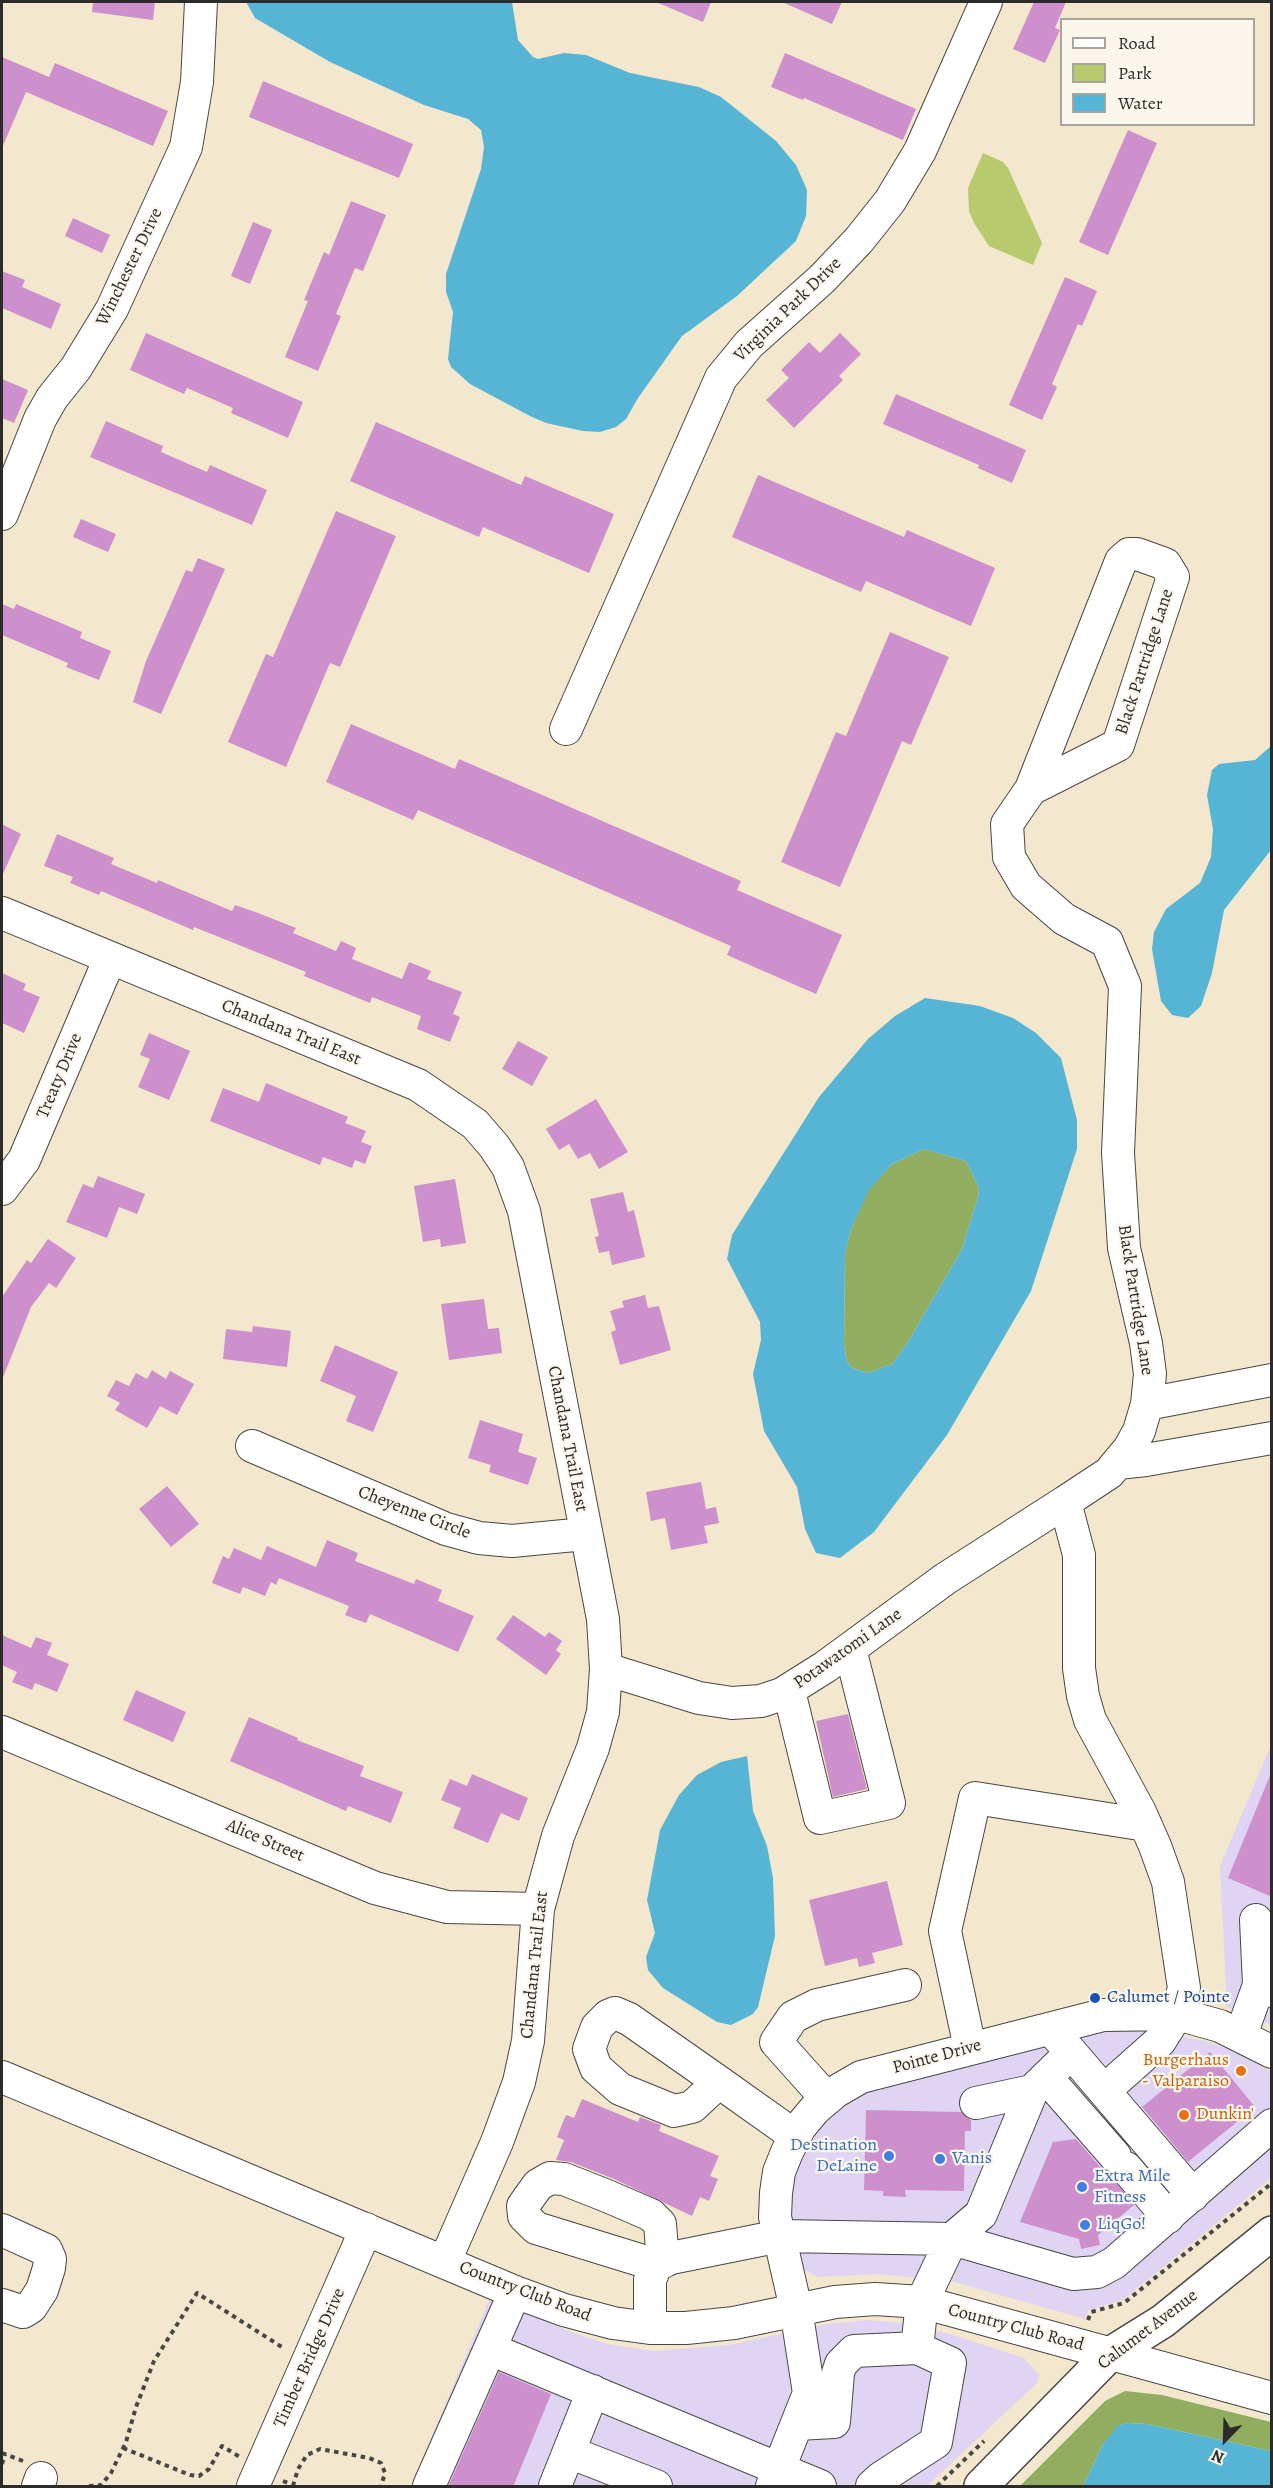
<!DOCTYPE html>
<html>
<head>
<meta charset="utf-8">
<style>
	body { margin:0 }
	#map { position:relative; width:1273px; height:2488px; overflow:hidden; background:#f3e7cd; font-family:Alegreya,serif }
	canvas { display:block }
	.frame { position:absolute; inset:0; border:3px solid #2b2b2b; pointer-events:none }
	.legend { position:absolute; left:1060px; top:18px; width:195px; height:108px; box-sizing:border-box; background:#fbf7ec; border:2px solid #a8a59f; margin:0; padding:8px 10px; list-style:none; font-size:18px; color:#2b2b2b }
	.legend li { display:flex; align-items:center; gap:12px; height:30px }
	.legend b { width:30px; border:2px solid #a8a59f }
	.north { position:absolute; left:1195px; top:2410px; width:60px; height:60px; -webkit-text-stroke:4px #fbf7ec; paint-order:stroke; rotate:203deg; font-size:16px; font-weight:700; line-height:24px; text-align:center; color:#2b2b2b }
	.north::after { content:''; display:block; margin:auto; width:21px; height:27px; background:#2b2b2b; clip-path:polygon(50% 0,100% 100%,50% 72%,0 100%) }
</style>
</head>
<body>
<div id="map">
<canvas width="1273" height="2488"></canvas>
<div class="frame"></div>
<ul class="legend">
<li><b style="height:8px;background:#fff"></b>Road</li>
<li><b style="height:16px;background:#b7ca6d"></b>Park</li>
<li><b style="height:16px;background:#56b5d4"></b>Water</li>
</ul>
<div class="north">N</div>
</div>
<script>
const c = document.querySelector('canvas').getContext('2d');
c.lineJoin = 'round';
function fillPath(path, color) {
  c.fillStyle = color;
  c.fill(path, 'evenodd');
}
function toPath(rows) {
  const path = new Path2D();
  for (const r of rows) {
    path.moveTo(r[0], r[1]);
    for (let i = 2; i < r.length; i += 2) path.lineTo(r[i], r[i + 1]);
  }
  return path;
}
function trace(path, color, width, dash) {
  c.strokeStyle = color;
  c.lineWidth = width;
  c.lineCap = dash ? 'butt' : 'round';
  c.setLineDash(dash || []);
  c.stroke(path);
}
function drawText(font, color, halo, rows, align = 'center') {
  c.font = font + ' Alegreya,serif';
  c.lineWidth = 4.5;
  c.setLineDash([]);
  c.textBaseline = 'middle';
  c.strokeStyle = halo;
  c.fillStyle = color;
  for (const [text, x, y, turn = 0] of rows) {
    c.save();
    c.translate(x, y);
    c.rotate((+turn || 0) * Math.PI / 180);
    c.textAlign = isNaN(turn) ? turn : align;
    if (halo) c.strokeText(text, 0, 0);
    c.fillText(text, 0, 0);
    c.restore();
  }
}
fillPath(toPath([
	[1271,1745,1271,2025,1227,2007,1220,1866],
	[1093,2030,1154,2030,1209,2042,1241,2054,1271,2072,1271,2178,1123,2300,1088,2310,1085,2319,954,2282,879,2274,818,2277,805,2270,801,2274,789,2216,790,2191,806,2145,821,2124,838,2108,882,2085],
	[490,2298,574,2333,607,2344,654,2351,729,2345,827,2324,868,2320,906,2323,950,2334,1024,2358,1040,2376,1036,2384,927,2486,411,2486]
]), '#e0d4f4');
fillPath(toPath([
	[983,153,1003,162,1008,168,1042,243,1033,265,989,246,974,223,969,211,968,188]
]), '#b7ca6d');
fillPath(toPath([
	[924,1149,966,1161,979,1188,978,1197,962,1249,908,1342,892,1364,868,1373,852,1368,847,1362,844,1345,845,1254,851,1229,869,1189,892,1164],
	[1125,2391,1162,2395,1271,2422,1271,2451,1147,2424,1128,2423,1119,2425,1103,2444,1083,2486,1020,2486,1105,2401]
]), '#91ae60');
fillPath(toPath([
	[246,2,512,2,518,40,533,57,538,59,564,53,586,55,630,73,699,87,721,97,776,141,796,165,807,190,806,216,796,241,737,296,682,336,638,398,626,419,616,427,600,432,583,431,546,423,530,416,470,384,451,367,448,359,453,312,446,292,446,274,481,169,484,147,481,130,468,119,424,105,330,62,255,18],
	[1271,746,1271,850,1224,910,1212,973,1201,1006,1188,1018,1172,1015,1161,1001,1152,949,1154,932,1166,909,1200,883,1211,857,1213,829,1207,795,1212,770,1219,764,1255,760],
	[925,998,980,1006,1013,1018,1036,1033,1061,1058,1077,1120,1077,1149,1031,1291,947,1435,874,1532,840,1558,816,1553,805,1529,797,1487,764,1431,753,1374,761,1340,760,1322,727,1259,732,1235,819,1097,868,1039,895,1016],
	[924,1149,966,1161,979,1188,978,1197,962,1249,908,1342,892,1364,868,1373,852,1368,847,1362,844,1345,845,1254,851,1229,869,1190,892,1164],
	[747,1756,753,1811,767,1846,773,1878,775,1936,758,2007,753,2014,731,2025,717,2022,663,1988,648,1970,646,1957,655,1933,647,1900,660,1830,679,1795,697,1775,721,1762],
	[1128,2423,1147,2424,1271,2451,1271,2486,1083,2486,1103,2444,1118,2425]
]), '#56b5d4');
fillPath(toPath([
	[93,2,155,2,153,20,92,12],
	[656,2,711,2,703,22],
	[782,2,842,2,832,24],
	[1034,2,1066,2,1055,28,1060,30,1045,63,1013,49],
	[785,53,916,109,903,140,804,98,803,100,771,87],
	[2,57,49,77,55,63,168,111,153,146,26,92,2,148],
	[263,81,413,144,399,178,249,117],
	[1128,130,1157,143,1108,255,1079,242],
	[351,201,386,215,363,271,355,268,336,314,341,316,318,371,285,357,308,301,304,300,324,252,329,255],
	[73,218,110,235,102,253,65,236],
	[253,222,272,230,250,284,231,276],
	[2,271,25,280,22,287,61,304,51,329,2,308],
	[1065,277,1097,291,1082,326,1078,324,1052,384,1057,387,1042,420,1009,405],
	[146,333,303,402,288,438,231,413,233,408,187,388,184,394,130,370],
	[840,333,861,354,839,376,843,380,794,428,766,400,789,378,781,370,809,342,820,353],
	[2,379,28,390,14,423,2,418],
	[896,394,1026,450,1012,483,978,468,979,465,883,424],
	[106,421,163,446,161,452,207,472,210,465,267,490,252,525,90,457],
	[376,422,521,485,525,476,614,514,589,573,483,527,479,537,350,481],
	[758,475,904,537,907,530,995,568,971,626,866,581,861,592,732,537],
	[336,511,396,536,340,667,330,663,286,767,228,742,266,654,273,657],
	[81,519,116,534,108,552,73,537],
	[198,558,225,569,161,714,133,702,146,661,186,570,192,572],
	[2,604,14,609,16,604,82,632,80,638,111,651,99,680,66,667,68,663,2,635],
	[890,632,949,657,911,745,902,741,840,887,781,862,836,732,846,736],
	[351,724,455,769,459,759,741,881,737,890,842,935,816,994,727,955,731,946,418,810,413,820,326,782],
	[2,824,21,834,2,876],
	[57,834,114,858,111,864,157,883,158,880,232,911,235,905,258,913,296,928,293,933,336,951,341,941,356,948,352,959,402,979,409,962,431,971,427,979,462,992,453,1014,460,1017,450,1042,417,1029,421,1016,372,997,370,1003,304,976,306,972,194,927,193,930,101,891,99,895,70,883,73,877,44,866],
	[2,973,26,984,23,990,40,997,24,1033,2,1023],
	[149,1033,190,1051,169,1100,138,1087,150,1059,140,1055],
	[518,1041,548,1057,532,1086,502,1069],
	[266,1083,348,1117,345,1123,366,1131,361,1142,372,1146,365,1164,355,1160,352,1168,323,1157,320,1165,210,1121,223,1088,259,1102],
	[596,1099,628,1152,599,1169,590,1153,578,1159,569,1144,559,1150,546,1129],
	[98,1176,145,1194,137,1214,119,1207,107,1238,66,1222,83,1184,93,1188],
	[455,1179,466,1243,441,1247,440,1239,423,1242,414,1186],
	[623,1192,628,1212,634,1210,645,1257,612,1265,609,1251,599,1253,595,1237,599,1236,590,1199],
	[48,1239,76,1258,56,1288,49,1283,31,1307,2,1380,2,1297,27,1260,31,1263],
	[645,1295,648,1308,659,1306,671,1350,620,1365,611,1332,616,1330,610,1311,624,1307,622,1301],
	[484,1299,488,1329,499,1328,502,1353,449,1360,441,1304],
	[253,1326,291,1331,287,1367,223,1359,226,1329,252,1332],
	[335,1345,398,1372,373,1432,346,1421,356,1396,320,1381],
	[152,1370,166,1379,170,1371,194,1384,177,1415,160,1406,147,1428,115,1410,120,1403,107,1396,116,1380,129,1386,136,1373,147,1379],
	[480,1420,523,1434,518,1452,537,1458,528,1485,489,1472,491,1465,468,1458],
	[701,1482,706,1509,716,1507,719,1523,704,1526,708,1543,671,1550,665,1518,651,1521,646,1492],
	[167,1486,199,1524,171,1547,139,1509],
	[327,1540,358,1553,355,1561,414,1584,416,1579,442,1590,438,1601,474,1616,458,1652,370,1614,366,1623,345,1615,349,1606,279,1578,276,1585,271,1582,265,1596,243,1587,240,1594,212,1583,223,1556,229,1559,234,1548,261,1560,267,1546,316,1567],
	[513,1615,545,1637,549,1632,562,1641,556,1650,561,1654,546,1675,496,1639],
	[2,1635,31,1648,36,1637,52,1643,47,1655,69,1664,57,1692,35,1683,32,1690,12,1682,17,1672,2,1665],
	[136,1690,186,1712,173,1742,123,1720],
	[848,1714,867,1789,833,1797,816,1721],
	[249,1717,298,1738,297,1740,364,1766,360,1776,403,1792,391,1823,348,1806,346,1811,230,1761],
	[1271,1773,1272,1774,1272,1897,1228,1878],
	[472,1774,528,1798,519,1821,501,1813,488,1843,453,1828,461,1808,441,1800,450,1779,467,1786],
	[887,1881,903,1945,872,1953,875,1963,859,1967,857,1958,825,1966,809,1900],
	[1210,2052,1255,2107,1188,2162,1142,2107],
	[582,2099,638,2122,640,2117,661,2125,659,2131,719,2156,710,2176,718,2179,709,2201,700,2197,692,2216,614,2179,571,2162,556,2160,564,2140,557,2137,566,2115,574,2118],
	[866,2110,961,2112,971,2120,971,2131,965,2131,964,2191,905,2190,906,2197,883,2196,883,2191,864,2190],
	[1076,2139,1101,2168,1109,2173,1134,2205,1098,2235,1100,2245,1081,2249,1079,2239,1020,2222,1053,2142],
	[499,2372,551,2394,513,2487,448,2487]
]), '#ce90cd');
const minor = toPath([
	[2,514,40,419,52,398,76,368,112,309,186,147,197,82,201,2],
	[566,729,721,378,749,344,822,279,859,240,890,201,920,151,986,2],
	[1031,789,1121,561,1129,554,1137,554,1165,564,1173,577,1118,745,1031,789,1007,824,1009,857,1026,886,1064,919,1107,942,1125,986,1118,1153,1124,1248,1146,1343,1150,1374,1147,1404,1139,1431,1129,1449,1109,1473,1065,1502,1079,1555,1079,1668,1083,1696,1090,1720,1140,1812,1155,1846,1168,1882,1184,1988,1177,2014,1160,2041,1115,2081],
	[2,913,418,1085,475,1124,494,1146,508,1167,524,1211,603,1619,606,1669,603,1712,593,1748,558,1836,538,1909,528,2041,519,2082,497,2142,445,2261],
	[2,1189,24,1160,110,958],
	[1147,1404,1272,1380],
	[252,1446,446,1529,479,1538,512,1541,585,1534],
	[1118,1463,1146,1460,1272,1438],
	[606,1669,699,1698,732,1703,761,1701,782,1694,825,1667,945,1579,1065,1502],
	[789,1691,820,1818,889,1803,850,1649],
	[2,1732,375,1888,447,1907,538,1909],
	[1256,1920,1259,1985,1272,1991],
	[1241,2035,1259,1985],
	[1057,2036,1193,2195],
	[970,2048,945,1931,975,1798,1146,1825],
	[2,2077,515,2292,564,2310,613,2323,650,2328,686,2328,734,2323,835,2302,875,2299,922,2302,1272,2398],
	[1046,2077,1115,2156],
	[719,2082,692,2107,674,2111,620,2089,596,2068,589,2049,597,2027,608,2016,615,2013,629,2019,719,2082,795,2136],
	[827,2099,776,2042,793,2017,817,2005,905,1985],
	[976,2103,1032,2091],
	[1126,2168,1168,2217],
	[2,2230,46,2250,50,2259,49,2268,42,2290,31,2307,23,2312,2,2305],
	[656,2265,536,2228,524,2216,523,2206,538,2185,550,2178,564,2179,607,2196,651,2215,660,2224,663,2262],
	[650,2328,650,2280,656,2265,671,2258,780,2236,952,2239,1073,2274,1097,2272,1114,2263,1272,2125],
	[490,2349,820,2486],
	[797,2424,834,2422,838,2373,841,2364,854,2351,917,2348],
	[569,2452,656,2486],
	[38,2486,41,2478],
	[253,2486,366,2229],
	[429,2486,515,2292],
	[555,2486,593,2391],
	[772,2486,809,2393,796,2309,775,2217,776,2193,779,2172,787,2152,800,2127,815,2109,835,2092,861,2077,1103,2015,1177,2014,1220,2026,1272,2052],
	[872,2486,881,2478,936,2442,950,2363,917,2348,922,2302,952,2239,981,2214,1032,2091,1071,2053]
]);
const major = toPath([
	[981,2486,1110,2354,1163,2321,1272,2233]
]);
trace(minor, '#494743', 34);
trace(major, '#494743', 36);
trace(toPath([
	[1088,2320,1091,2312,1124,2303,1272,2183],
	[123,2448,190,2475,199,2476,209,2469,222,2446,240,2457],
	[2,2453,23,2461],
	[2,2464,5,2454],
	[283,2481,293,2485],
	[89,2486,101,2485,111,2473,126,2442,136,2407,154,2361,197,2293,285,2349],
	[293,2486,298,2469,307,2455,320,2449,369,2458,381,2463,385,2473,381,2486],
	[937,2486,984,2441]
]), '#494743', 4, [4.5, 4.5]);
trace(minor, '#fff', 32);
trace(major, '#fff', 33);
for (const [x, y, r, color] of [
	[1095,1998,6,"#1a4fb4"],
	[1241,2071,6,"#e8710a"],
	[1184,2115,6,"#e8710a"],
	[889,2156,6,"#3f7fe0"],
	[940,2159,6,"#3f7fe0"],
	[1082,2187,6,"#3f7fe0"],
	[1085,2225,6,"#3f7fe0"]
]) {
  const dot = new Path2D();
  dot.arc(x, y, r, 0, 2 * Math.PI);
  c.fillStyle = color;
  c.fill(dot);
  trace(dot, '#fbf7ec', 2);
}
drawText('18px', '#2b2b2b', '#fbf7ec', [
	["Winchester Drive",130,267,-64],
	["Virginia Park Drive",788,310,-44],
	["Black Partridge Lane",1145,662,-72],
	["Chandana Trail East",291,1033,22],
	["Treaty Drive",60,1076,-67],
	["Black Partridge Lane",1135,1300,81],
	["Chandana Trail East",567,1439,79],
	["Cheyenne Circle",414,1513,21],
	["Potawatomi Lane",848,1649,-35],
	["Alice Street",265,1841,23],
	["Chandana Trail East",535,1965,-84],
	["Pointe Drive",937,2057,-15],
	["Country Club Road",525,2292,21],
	["Country Club Road",1016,2328,15],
	["Calumet Avenue",1148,2330,-37],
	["Timber Bridge Drive",310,2358,-66]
]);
drawText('18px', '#164399', '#fbf7ec', [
	["Calumet / Pointe",1107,1998]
], 'left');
drawText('18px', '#c56008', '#fbf7ec', [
	["Burgerhaus",1229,2061],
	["- Valparaiso",1229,2082],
	["Dunkin'",1196,2115,"left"]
], 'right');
drawText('18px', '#366cbe', '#fbf7ec', [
	["Destination",877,2146,"right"],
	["DeLaine",877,2167,"right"],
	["Vanis",952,2159],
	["Extra Mile",1094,2177],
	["Fitness",1094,2198],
	["LiqGo!",1097,2225]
], 'left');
</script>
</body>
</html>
